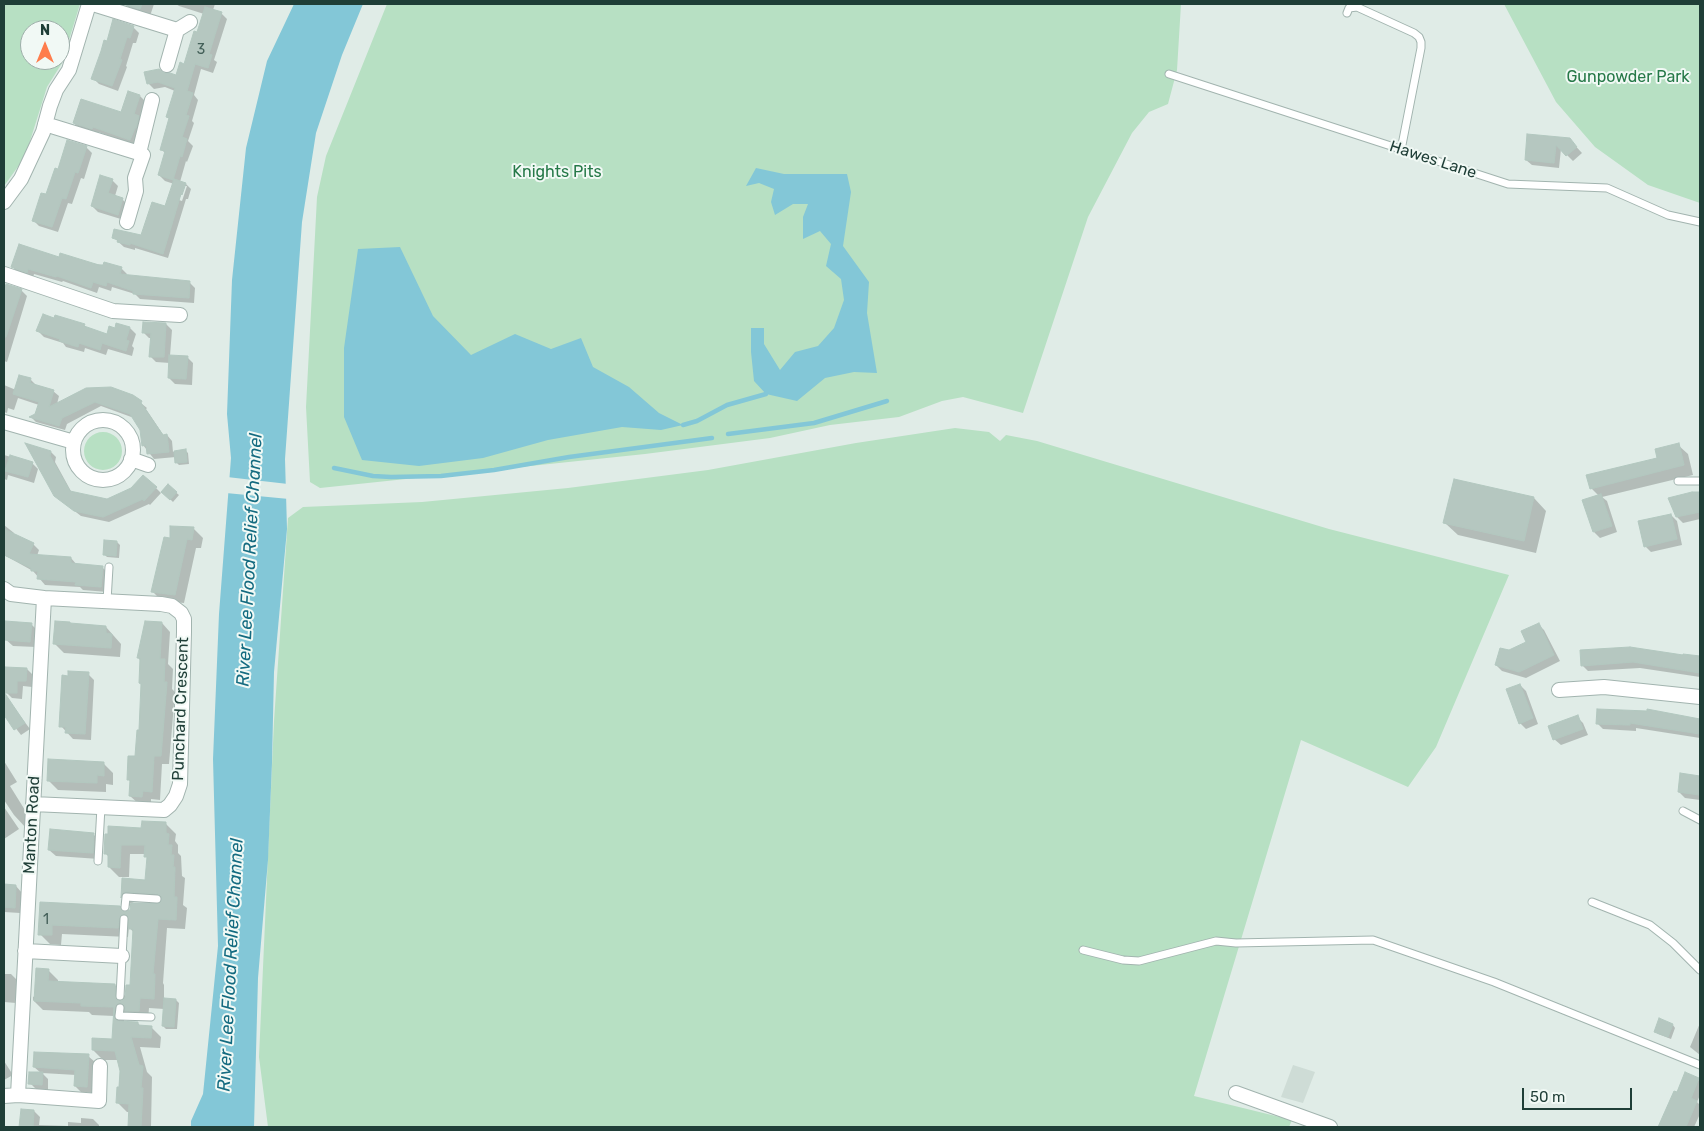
<!DOCTYPE html>
<html>
<head>
<meta charset="utf-8">
<style>
	body { margin:0 }
	#map { position:relative; width:1704px; height:1131px; overflow:hidden; background:#e0ece7; font-family:Rubik,sans-serif }
	canvas { display:block }
	.frame { position:absolute; inset:0; border:5px solid #1f3e37; pointer-events:none }
	.north { position:absolute; left:20px; top:20px; width:50px; height:50px; box-sizing:border-box; background:#f1f9f5; border:1px solid #9daea9; border-radius:50%; rotate:0deg; font-size:14px; font-weight:700; line-height:20px; text-align:center; color:#1f3e37 }
	.north::after { content:''; display:block; margin:auto; width:18px; height:22px; background:#fe7d4c; clip-path:polygon(50% 0,100% 100%,50% 72%,0 100%) }
	.scale { position:absolute; left:1522px; top:1088px; width:110px; height:22px; box-sizing:border-box; border:2px solid #1f3e37; border-top:0; padding-left:6px; font-size:15px; line-height:18px; white-space:nowrap; color:#1f3e37; -webkit-text-stroke:4px #f1f9f5; paint-order:stroke }
</style>
</head>
<body>
<div id="map">
<canvas width="1704" height="1131"></canvas>
<div class="frame"></div>
<div class="north">N</div>
<div class="scale">50 m</div>
</div>
<script>
const c = document.querySelector('canvas').getContext('2d');
c.lineJoin = 'round';
function fillPath(path, color) {
  c.fillStyle = color;
  c.fill(path, 'evenodd');
}
function toPath(rows) {
  const path = new Path2D();
  for (const r of rows) {
    if (r.length === 3) {
      path.moveTo(r[0] + r[2], r[1]);
      path.arc(r[0], r[1], r[2], 0, 2 * Math.PI);
      continue;
    }
    path.moveTo(r[0], r[1]);
    for (let i = 2; i < r.length; i += 2) path.lineTo(r[i], r[i + 1]);
  }
  return path;
}
function trace(path, color, width, dash) {
  c.strokeStyle = color;
  c.lineWidth = width;
  c.lineCap = dash ? 'butt' : 'round';
  c.setLineDash(dash || []);
  c.stroke(path);
}
function drawText(font, color, halo, rows, align = 'center') {
  c.font = font + ' Rubik,sans-serif';
  c.lineWidth = 4;
  c.setLineDash([]);
  c.textBaseline = 'middle';
  c.strokeStyle = halo;
  c.fillStyle = color;
  for (const [text, x, y, turn = 0] of rows) {
    c.save();
    c.translate(x, y);
    c.rotate((+turn || 0) * Math.PI / 180);
    c.textAlign = isNaN(turn) ? turn : align;
    if (halo) c.strokeText(text, 0, 0);
    c.fillText(text, 0, 0);
    c.restore();
  }
}
fillPath(toPath([
	[1293,1065,1315,1072,1303,1103,1281,1097]
]), '#cedcd6');
fillPath(toPath([
	[4,4,80,4,62,63,47,87,25,157,4,186],
	[30,30,60,30,60,60,30,60],
	[387,4,1181,4,1177,70,1168,104,1149,112,1132,133,1088,217,1023,413,963,397,942,401,899,417,830,425,770,438,645,454,320,488,310,482,306,407,317,197,326,156],
	[1504,4,1700,4,1700,203,1648,185,1595,147,1556,102],
	[955,428,989,432,1000,441,1006,435,1037,441,1329,529,1509,575,1436,747,1408,787,1301,740,1194,1096,1292,1120,1289,1127,268,1127,259,1057,274,721,288,518,303,507,422,502,568,488,708,470,856,443],
	[103,451,19]
]), '#b7e0c3');
fillPath(toPath([
	[294,4,363,4,342,55,316,133,302,222,285,459,287,529,274,672,272,763,268,860,258,978,254,1127,191,1127,191,1121,203,1094,218,946,213,759,219,614,231,458,227,414,232,280,246,148,267,61],
	[756,168,784,174,847,174,851,192,843,246,869,282,867,313,877,373,854,372,825,378,797,401,766,394,754,381,751,352,751,328,764,328,764,344,780,370,795,352,818,346,834,328,844,300,841,279,826,266,831,244,820,231,803,239,803,217,808,204,793,204,775,215,771,202,774,189,759,183,746,186],
	[400,247,433,316,471,355,515,334,551,349,581,338,593,367,629,387,659,413,683,425,661,430,622,427,548,440,483,458,419,466,362,460,344,417,344,348,358,249]
]), '#83c7d7');
fillPath(toPath([
	[227,477,288,484,289,499,226,493]
]), '#e0ece7');
fillPath(toPath([
	[125,4,154,4,150,16,131,10],
	[176,4,215,4,213,10,221,13,227,19,214,60,217,62,213,73,201,69,194,95,198,100,192,121,194,123,188,141,193,146,187,162,186,161,180,182,186,184,191,189,188,199,186,199,168,258,135,248,135,250,124,247,113,237,142,237,166,208,174,184,165,181,159,175,166,154,161,149,170,120,167,116,175,91,165,87,154,89,148,83,164,74,177,77,185,65,198,34,204,14,179,6],
	[184,186,187,186,182,201,179,200],
	[133,27,139,33,136,43,133,43,126,66,127,67,118,91,99,84,93,78,108,42],
	[140,96,145,101,140,118,144,123,136,145,98,132,98,134,79,129,74,123,122,114],
	[1529,135,1569,139,1582,153,1573,161,1561,149,1559,168,1532,165,1526,160],
	[86,147,92,153,84,179,81,178,72,204,68,203,58,232,39,226,33,220,47,196,58,171],
	[112,180,118,186,115,196,122,199,128,205,124,220,98,212,92,206],
	[59,258,121,268,127,274,126,276,190,283,195,288,194,303,140,299,135,294,112,287,111,291,99,287,97,293,63,281,62,282,34,274,33,278,18,273,13,267],
	[5,285,21,290,27,296,7,362,4,361],
	[55,319,84,325,87,328,108,335,116,329,130,328,136,334,132,346,134,348,132,356,108,349,106,355,85,348,84,352,66,347,63,343,44,337,38,331],
	[166,324,172,330,170,356,187,357,193,363,192,385,175,384,169,378,170,363,156,362,150,356,152,338,149,338,143,332],
	[20,376,31,380,36,385,53,391,59,396,57,404,132,396,147,408,146,409,164,436,167,435,172,441,173,452,185,450,188,453,189,464,179,465,176,462,176,457,154,459,143,445,141,429,134,418,101,406,67,424,65,430,36,422,31,417,36,415,39,405,18,398,14,410,8,408,7,413,4,412,4,385,16,390],
	[27,445,51,452,56,457,55,462,72,493,107,500,156,488,161,493,150,505,149,504,109,522,81,516,55,496],
	[1678,445,1688,454,1693,475,1602,497,1607,501,1617,532,1600,538,1594,532,1584,501,1599,496,1591,488,1658,459],
	[4,455,32,463,38,469,34,483,8,475,7,480,4,479],
	[168,486,179,495,173,502,163,492],
	[1692,493,1700,493,1700,519,1683,523,1677,517],
	[1534,498,1546,511,1536,553,1458,535,1445,523],
	[1671,515,1677,521,1682,545,1651,552,1645,546],
	[4,525,14,533,13,535,33,544,39,550,37,556,71,558,77,565,102,567,108,573,107,592,83,590,80,587,45,585,33,571,4,555],
	[193,528,203,538,201,548,196,548,184,603,162,601,153,592,171,539],
	[117,542,120,545,119,558,107,557,104,554],
	[4,622,31,624,37,630,36,647,13,646,4,638],
	[162,623,170,632,168,664,173,669,172,689,175,692,169,764,162,764,160,800,151,799,151,805,139,804,130,796,131,782,128,779,136,757,142,705,141,661,138,658],
	[1538,624,1544,630,1560,661,1526,678,1502,671,1496,665,1509,652,1527,643],
	[106,627,121,644,120,657,64,653,54,643],
	[1630,648,1700,658,1700,677,1640,668,1588,671,1582,665],
	[27,669,33,675,32,687,23,686,22,699,12,698,6,692],
	[88,674,94,680,91,740,73,739,61,726],
	[1520,685,1526,691,1538,724,1526,729,1520,723],
	[5,696,30,729,21,735,4,713],
	[1577,717,1583,723,1588,735,1561,745,1554,739],
	[1683,718,1700,720,1700,738,1636,728,1636,731,1603,729,1597,723],
	[4,761,17,782,10,786,33,823,26,828,14,815,4,800],
	[104,764,113,773,113,785,106,784,106,792,58,790,48,780],
	[1681,775,1700,777,1700,800,1685,798,1679,792],
	[4,807,19,829,4,839],
	[166,824,176,834,175,841,178,845,178,853,181,856,182,876,185,878,183,905,187,908,185,929,167,928,163,983,164,985,164,999,176,1000,179,1003,177,1029,166,1029,163,1026,164,1009,149,1008,148,1021,136,1020,128,1012,124,1017,124,1022,138,1023,141,1027,151,1027,161,1037,160,1048,140,1047,147,1072,152,1077,151,1127,127,1127,129,1125,130,1112,127,1112,117,1102,121,1071,118,1060,103,1060,93,1050,113,1040,114,1016,92,1015,89,1012,43,1010,33,1000,33,997,35,996,48,970,58,980,58,982,115,985,126,997,132,986,134,933,129,927,128,937,62,934,61,945,50,944,40,934,41,903,119,908,125,914,131,910,131,907,122,898,123,879,146,881,148,858,146,854,130,854,129,877,119,877,109,867,110,858,105,853,142,829],
	[136,901,158,902,158,905,130,904],
	[94,835,100,841,99,859,56,856,49,850],
	[4,886,16,886,22,893,20,913,4,912],
	[4,974,11,974,17,980,16,1003,4,1002],
	[1700,1023,1700,1055,1690,1047],
	[1673,1025,1675,1028,1671,1039,1658,1034,1655,1031],
	[88,1056,95,1062,93,1093,81,1092,75,1086,76,1075,42,1073,48,1079,48,1090,36,1089,30,1083,41,1073,34,1067],
	[4,1061,13,1075,4,1080],
	[1686,1074,1700,1081,1700,1095,1697,1102,1700,1105,1700,1114,1694,1127,1660,1127],
	[22,1110,34,1111,40,1117,39,1125,68,1126,68,1122,81,1123,81,1118,93,1119,99,1125,99,1127,21,1127]
]), '#0003');
trace(toPath([
	[683,425,697,421,727,405,766,394],
	[728,434,814,423,887,401],
	[334,468,373,476,391,477,441,476,494,470,569,457,712,438]
]), '#83c7d7', 4.5);
const building = toPath([
	[123,4,142,4,140,9,123,4],
	[205,7,222,12,209,54,212,55,208,68,195,64,187,91,193,93,186,115,189,116,182,137,187,139,182,157,180,156,173,180,158,175,165,151,160,150,169,118,166,117,175,88,158,82,147,84,144,72,159,69,164,73,170,73,176,75,180,62,184,64,194,31,197,32,205,7],
	[113,19,134,26,130,38,127,37,120,59,122,60,112,86,91,79,101,51,104,40,107,41,113,19],
	[128,91,140,95,134,114,139,116,136,128,135,128,130,140,93,127,92,129,73,123,81,99,121,112,128,91],
	[1527,134,1570,138,1577,147,1566,156,1556,145,1554,163,1525,160,1527,134],
	[67,140,87,146,78,173,75,172,66,199,62,198,52,227,32,221,41,193,46,194,55,168,58,169,67,140],
	[100,175,113,179,108,193,123,198,118,215,91,206,100,175],
	[174,179,186,183,182,195,181,194,163,254,130,243,130,245,117,242,118,240,112,238,114,229,141,235,152,202,165,206,174,179],
	[19,244,59,257,60,253,99,265,103,265,104,262,122,267,120,274,190,281,189,298,133,294,133,291,107,282,106,286,93,282,91,288,57,276,56,277,28,269,27,273,11,267,19,244],
	[6,284,22,289,6,337,4,337,4,290,6,284],
	[43,314,54,318,55,315,85,324,84,326,107,334,109,326,115,328,116,323,130,327,126,340,129,341,126,351,102,343,100,350,79,343,78,347,59,341,60,339,36,331,43,314],
	[143,322,166,323,164,357,149,357,151,333,142,333,143,322],
	[169,355,188,356,186,379,168,378,169,355],
	[19,375,31,378,30,383,54,390,49,407,86,388,111,387,133,395,142,401,141,403,163,435,167,434,169,452,147,454,146,445,142,446,140,430,130,414,95,402,62,418,59,426,29,417,35,414,39,402,13,394,19,375],
	[25,443,51,451,50,456,70,491,107,499,131,488,143,475,157,487,144,501,143,499,103,517,74,511,54,496,25,443],
	[1679,443,1684,465,1590,489,1586,475,1657,458,1655,449,1679,443],
	[186,449,187,462,175,463,174,451,186,449],
	[10,455,33,462,28,477,5,471,10,455],
	[1454,479,1534,497,1524,541,1443,523,1454,479],
	[168,484,177,492,170,500,161,492,168,484],
	[1692,492,1700,492,1700,512,1676,517,1668,498,1692,492],
	[1601,494,1612,526,1593,532,1582,500,1601,494],
	[1671,514,1677,539,1644,547,1638,521,1671,514],
	[170,526,194,527,192,540,187,539,175,595,151,592,164,537,170,538,170,526],
	[4,529,34,543,29,554,71,557,71,563,103,566,101,587,75,585,76,582,37,579,38,571,31,571,31,568,4,555,4,529],
	[104,540,117,541,116,556,103,555,104,540],
	[5,621,32,623,30,642,4,640,5,621],
	[55,621,70,622,70,623,106,626,106,633,112,634,111,648,53,644,55,621],
	[145,621,162,622,160,659,165,659,164,682,167,682,161,756,154,756,152,792,143,791,142,797,129,796,130,780,127,780,128,756,135,756,137,730,139,730,141,684,139,683,140,658,137,658,145,621],
	[1539,623,1554,655,1519,672,1495,665,1500,648,1509,650,1526,642,1521,631,1539,623],
	[1630,647,1683,655,1683,654,1700,656,1700,673,1633,662,1581,666,1580,650,1630,647],
	[5,667,27,668,26,681,17,681,17,693,4,693,5,667],
	[68,671,89,672,85,734,65,733,66,727,59,727,62,675,68,676,68,671],
	[1520,684,1533,718,1519,724,1506,689,1520,684],
	[4,692,25,723,14,730,4,715,4,692],
	[1597,709,1647,711,1647,709,1700,719,1700,734,1630,723,1630,725,1596,724,1597,709],
	[1578,715,1583,729,1553,740,1548,726,1578,715],
	[48,759,104,762,104,776,97,775,97,783,47,781,48,759],
	[1680,773,1700,776,1700,795,1678,792,1680,773],
	[142,821,166,822,166,833,169,834,168,845,172,845,171,855,174,855,173,867,175,867,174,897,177,897,176,920,158,919,153,974,155,974,154,999,140,998,139,1011,125,1011,125,1006,121,1003,118,1003,115,1007,114,1016,117,1021,138,1022,138,1025,152,1026,151,1038,131,1037,139,1065,143,1066,141,1088,143,1088,141,1127,128,1127,129,1104,116,1103,117,1087,119,1087,120,1071,115,1051,92,1050,92,1038,112,1039,114,1007,81,1006,81,1003,34,1001,36,968,49,969,48,981,115,984,116,999,120,1001,125,998,126,985,130,985,133,929,129,929,128,916,125,914,120,916,118,928,52,925,52,935,38,935,40,902,120,906,122,911,125,912,130,910,131,903,160,903,162,897,157,894,126,892,122,894,121,898,122,878,145,880,147,857,144,857,145,845,121,845,120,868,108,867,108,854,104,854,105,834,108,834,108,826,141,828,142,821],
	[50,829,94,833,93,853,48,850,50,829],
	[4,884,16,885,15,908,4,907,4,884],
	[164,998,176,999,174,1027,162,1026,164,998],
	[1659,1018,1673,1024,1668,1037,1654,1032,1659,1018],
	[34,1052,89,1054,87,1087,74,1086,75,1070,33,1067,34,1052],
	[29,1072,43,1072,42,1085,28,1084,29,1072],
	[1685,1072,1699,1078,1691,1098,1697,1101,1686,1127,1658,1127,1674,1091,1677,1092,1685,1072],
	[21,1109,34,1110,33,1127,19,1127,21,1109]
]);
fillPath(building, '#b5c7c0');
trace(building, '#b2c7bf', 1);
const service = toPath([
	[1347,13,1349,8,1357,7,1414,33,1419,37,1421,42,1421,48,1401,150],
	[1169,74,1508,184,1607,188,1668,215,1700,222],
	[1678,481,1700,481],
	[107,601,109,567],
	[1683,811,1700,820],
	[98,861,101,807],
	[1592,902,1650,925,1673,943,1700,970],
	[125,907,126,897,157,899],
	[1083,950,1123,960,1139,961,1216,941,1236,943,1373,940,1494,982,1700,1065],
	[120,996,124,919],
	[120,1008,119,1016,151,1017]
]);
const minor = toPath([
	[93,4,177,30],
	[167,65,177,30,190,22],
	[45,124,139,153,143,155,135,178,136,191,127,222],
	[139,153,152,100],
	[4,202,21,179,43,132,50,106,56,90,69,70,89,4],
	[4,274,113,311,180,315],
	[103,450,30],
	[4,422,74,442],
	[131,459,148,465],
	[4,589,11,594,44,598,18,1095],
	[1559,690,1604,687,1700,697],
	[33,804,164,810,170,805,176,796,180,784,184,632,184,619,181,613,172,606,161,604,44,598],
	[25,951,122,956],
	[1236,1093,1330,1127],
	[4,1096,18,1095,99,1101,100,1066]
]);
trace(service, '#a2b4af', 9);
trace(minor, '#a2b4af', 16);
trace(service, '#fff', 7);
trace(minor, '#fff', 14);
drawText('14px', '#446059', null, [
	["3",201,50],
	["1",46,920]
]);
drawText('16px', '#267948', '#f1f9f5', [
	["Gunpowder Park",1628,77],
	["Knights Pits",557,172]
]);
drawText('16px', '#1f3e37', '#f1f9f5', [
	["Hawes Lane",1433,160,18],
	["Punchard Crescent",181,709,-88],
	["Manton Road",32,825,-87]
]);
drawText('italic 18px', '#146b80', '#f1f9f5', [
	["River Lee Flood Relief Channel",250,560,-87],
	["River Lee Flood Relief Channel",231,965,-87]
]);
</script>
</body>
</html>
